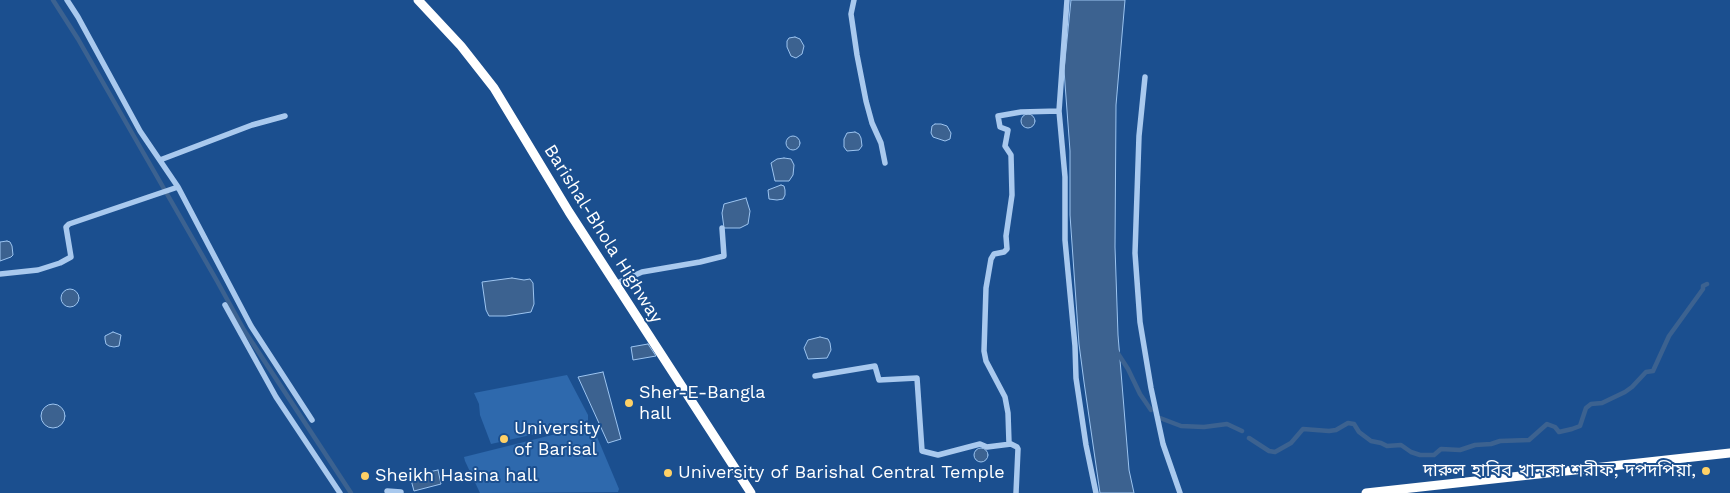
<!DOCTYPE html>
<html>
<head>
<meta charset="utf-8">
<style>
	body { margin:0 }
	canvas { display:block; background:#1b4f8f }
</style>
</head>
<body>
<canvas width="1730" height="493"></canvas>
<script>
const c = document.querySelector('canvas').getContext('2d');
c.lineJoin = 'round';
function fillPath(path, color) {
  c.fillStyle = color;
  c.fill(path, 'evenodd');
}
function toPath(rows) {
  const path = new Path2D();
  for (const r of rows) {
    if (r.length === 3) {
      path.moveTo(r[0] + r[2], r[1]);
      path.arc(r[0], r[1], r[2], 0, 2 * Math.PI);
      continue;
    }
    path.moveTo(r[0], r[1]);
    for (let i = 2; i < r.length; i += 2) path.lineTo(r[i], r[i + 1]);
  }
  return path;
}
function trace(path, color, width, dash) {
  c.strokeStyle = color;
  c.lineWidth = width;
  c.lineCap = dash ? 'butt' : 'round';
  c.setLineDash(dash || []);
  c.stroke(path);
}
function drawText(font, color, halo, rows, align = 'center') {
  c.font = font + ' "Work Sans","Noto Sans Bengali",sans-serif';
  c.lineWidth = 4;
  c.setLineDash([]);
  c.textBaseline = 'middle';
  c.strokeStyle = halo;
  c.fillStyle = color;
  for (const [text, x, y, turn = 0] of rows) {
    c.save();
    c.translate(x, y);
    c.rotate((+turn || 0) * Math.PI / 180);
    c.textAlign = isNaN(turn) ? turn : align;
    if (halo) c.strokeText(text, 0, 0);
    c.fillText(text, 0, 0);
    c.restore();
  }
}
fillPath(toPath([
	[567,375,588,415,588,422,491,444,480,415,479,404,474,393],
	[592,425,619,489,618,492,480,493,465,461,464,457]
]), '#2e69ad');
const water = toPath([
	[1071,0,1125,0,1116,105,1115,247,1118,335,1129,470,1134,493,1100,493,1084,382,1079,344,1070,215,1070,151,1064,70,1071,0],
	[795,37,800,39,804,46,802,54,796,58,791,56,787,47,787,41,789,38,795,37],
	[1028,121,7],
	[935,124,941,124,947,126,951,133,950,139,945,141,933,137,931,133,932,126,935,124],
	[855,132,859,134,861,138,862,146,859,150,847,151,844,147,844,139,847,133,855,132],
	[793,143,7],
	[784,158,791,159,794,165,793,175,789,181,775,181,771,163,777,159,784,158],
	[781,185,784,186,785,190,785,195,783,199,777,200,769,199,768,190,781,185],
	[746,198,750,211,748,224,740,228,724,228,722,213,724,204,746,198],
	[7,241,10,242,12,246,13,255,11,257,0,261,0,242,7,241],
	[512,278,524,280,530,279,533,283,534,304,531,312,506,316,489,316,486,310,482,282,512,278],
	[70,298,9],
	[113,332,121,335,119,346,114,347,109,346,106,344,105,339,105,336,113,332],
	[820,337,828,339,830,343,831,350,827,358,808,359,804,348,808,340,820,337],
	[648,344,656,356,633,360,631,347,648,344],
	[603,372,621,439,608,443,578,377,603,372],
	[53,416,12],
	[981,455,7],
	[438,470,441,484,414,491,410,476,438,470]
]);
fillPath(water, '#3c6290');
trace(water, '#9cc4f0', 1);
trace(toPath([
	[53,0,78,39,217,281,244,330,351,493],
	[1117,352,1128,369,1140,394,1151,410],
	[1160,418,1181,426,1204,427,1227,424,1242,431],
	[1249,438,1269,451,1275,452,1291,443,1303,429,1329,431,1336,430,1348,423,1354,424,1359,432,1371,441,1381,443,1387,446,1401,445,1411,452,1420,455,1434,455,1441,449,1460,450,1475,445,1491,444,1500,441,1529,440,1547,424,1555,427,1559,432,1572,429,1580,426,1586,408,1591,404,1602,403,1625,392,1632,387,1646,372,1653,371,1669,336,1703,289,1703,286,1707,284]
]), '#3c6290', 4.5);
trace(toPath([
	[67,0,78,17,140,131,178,187,251,326,312,420],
	[854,0,851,14,857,55,866,101,872,123,881,143,885,163],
	[1067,0,1059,111,1065,177,1065,240,1075,346,1076,378,1086,445,1096,493],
	[1145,77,1139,136,1135,253,1140,322,1151,388,1163,444,1180,493],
	[160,160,252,125,285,116],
	[0,274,38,270,60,263,71,257,66,227,69,224,178,187],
	[615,284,642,272,700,262,724,256,722,228],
	[225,305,276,397,340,493],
	[815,376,875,366,879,380,917,378,922,451,938,455,980,444,987,447,1011,444],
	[387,491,401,492],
	[1016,493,1018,449,1017,447,1009,443,1008,413,1005,397,986,361,984,351,986,288,991,259,994,254,1004,252,1007,249,1006,236,1012,195,1011,155,1005,146,1008,130,1000,127,998,116,1021,112,1059,111]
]), '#a9c9ee', 5.5);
trace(toPath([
	[418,0,461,46,494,88,569,212,751,493],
	[1366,493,1730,453]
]), '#fff', 9);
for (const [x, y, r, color] of [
	[629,403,5,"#ffd166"],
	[504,439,5,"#ffd166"],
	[1706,471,5,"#ffd166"],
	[668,473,5,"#ffd166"],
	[365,476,5,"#ffd166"]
]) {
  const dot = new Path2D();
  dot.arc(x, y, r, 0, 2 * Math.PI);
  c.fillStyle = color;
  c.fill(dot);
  trace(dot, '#1b4f8f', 2);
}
drawText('18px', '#fff', '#1b4f8f', [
	["Barishal-Bhola Highway",603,234,58]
]);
drawText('18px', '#fff', '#1b4f8f', [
	["Sher-E-Bangla",639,393],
	["hall",639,414],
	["University",514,429],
	["of Barisal",514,450],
	["দারুল হাবিব খানকা শরীফ, দপদপিয়া,",1696,471,"right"],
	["University of Barishal Central Temple",678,473],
	["Sheikh Hasina hall",375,476]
], 'left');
</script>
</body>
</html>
